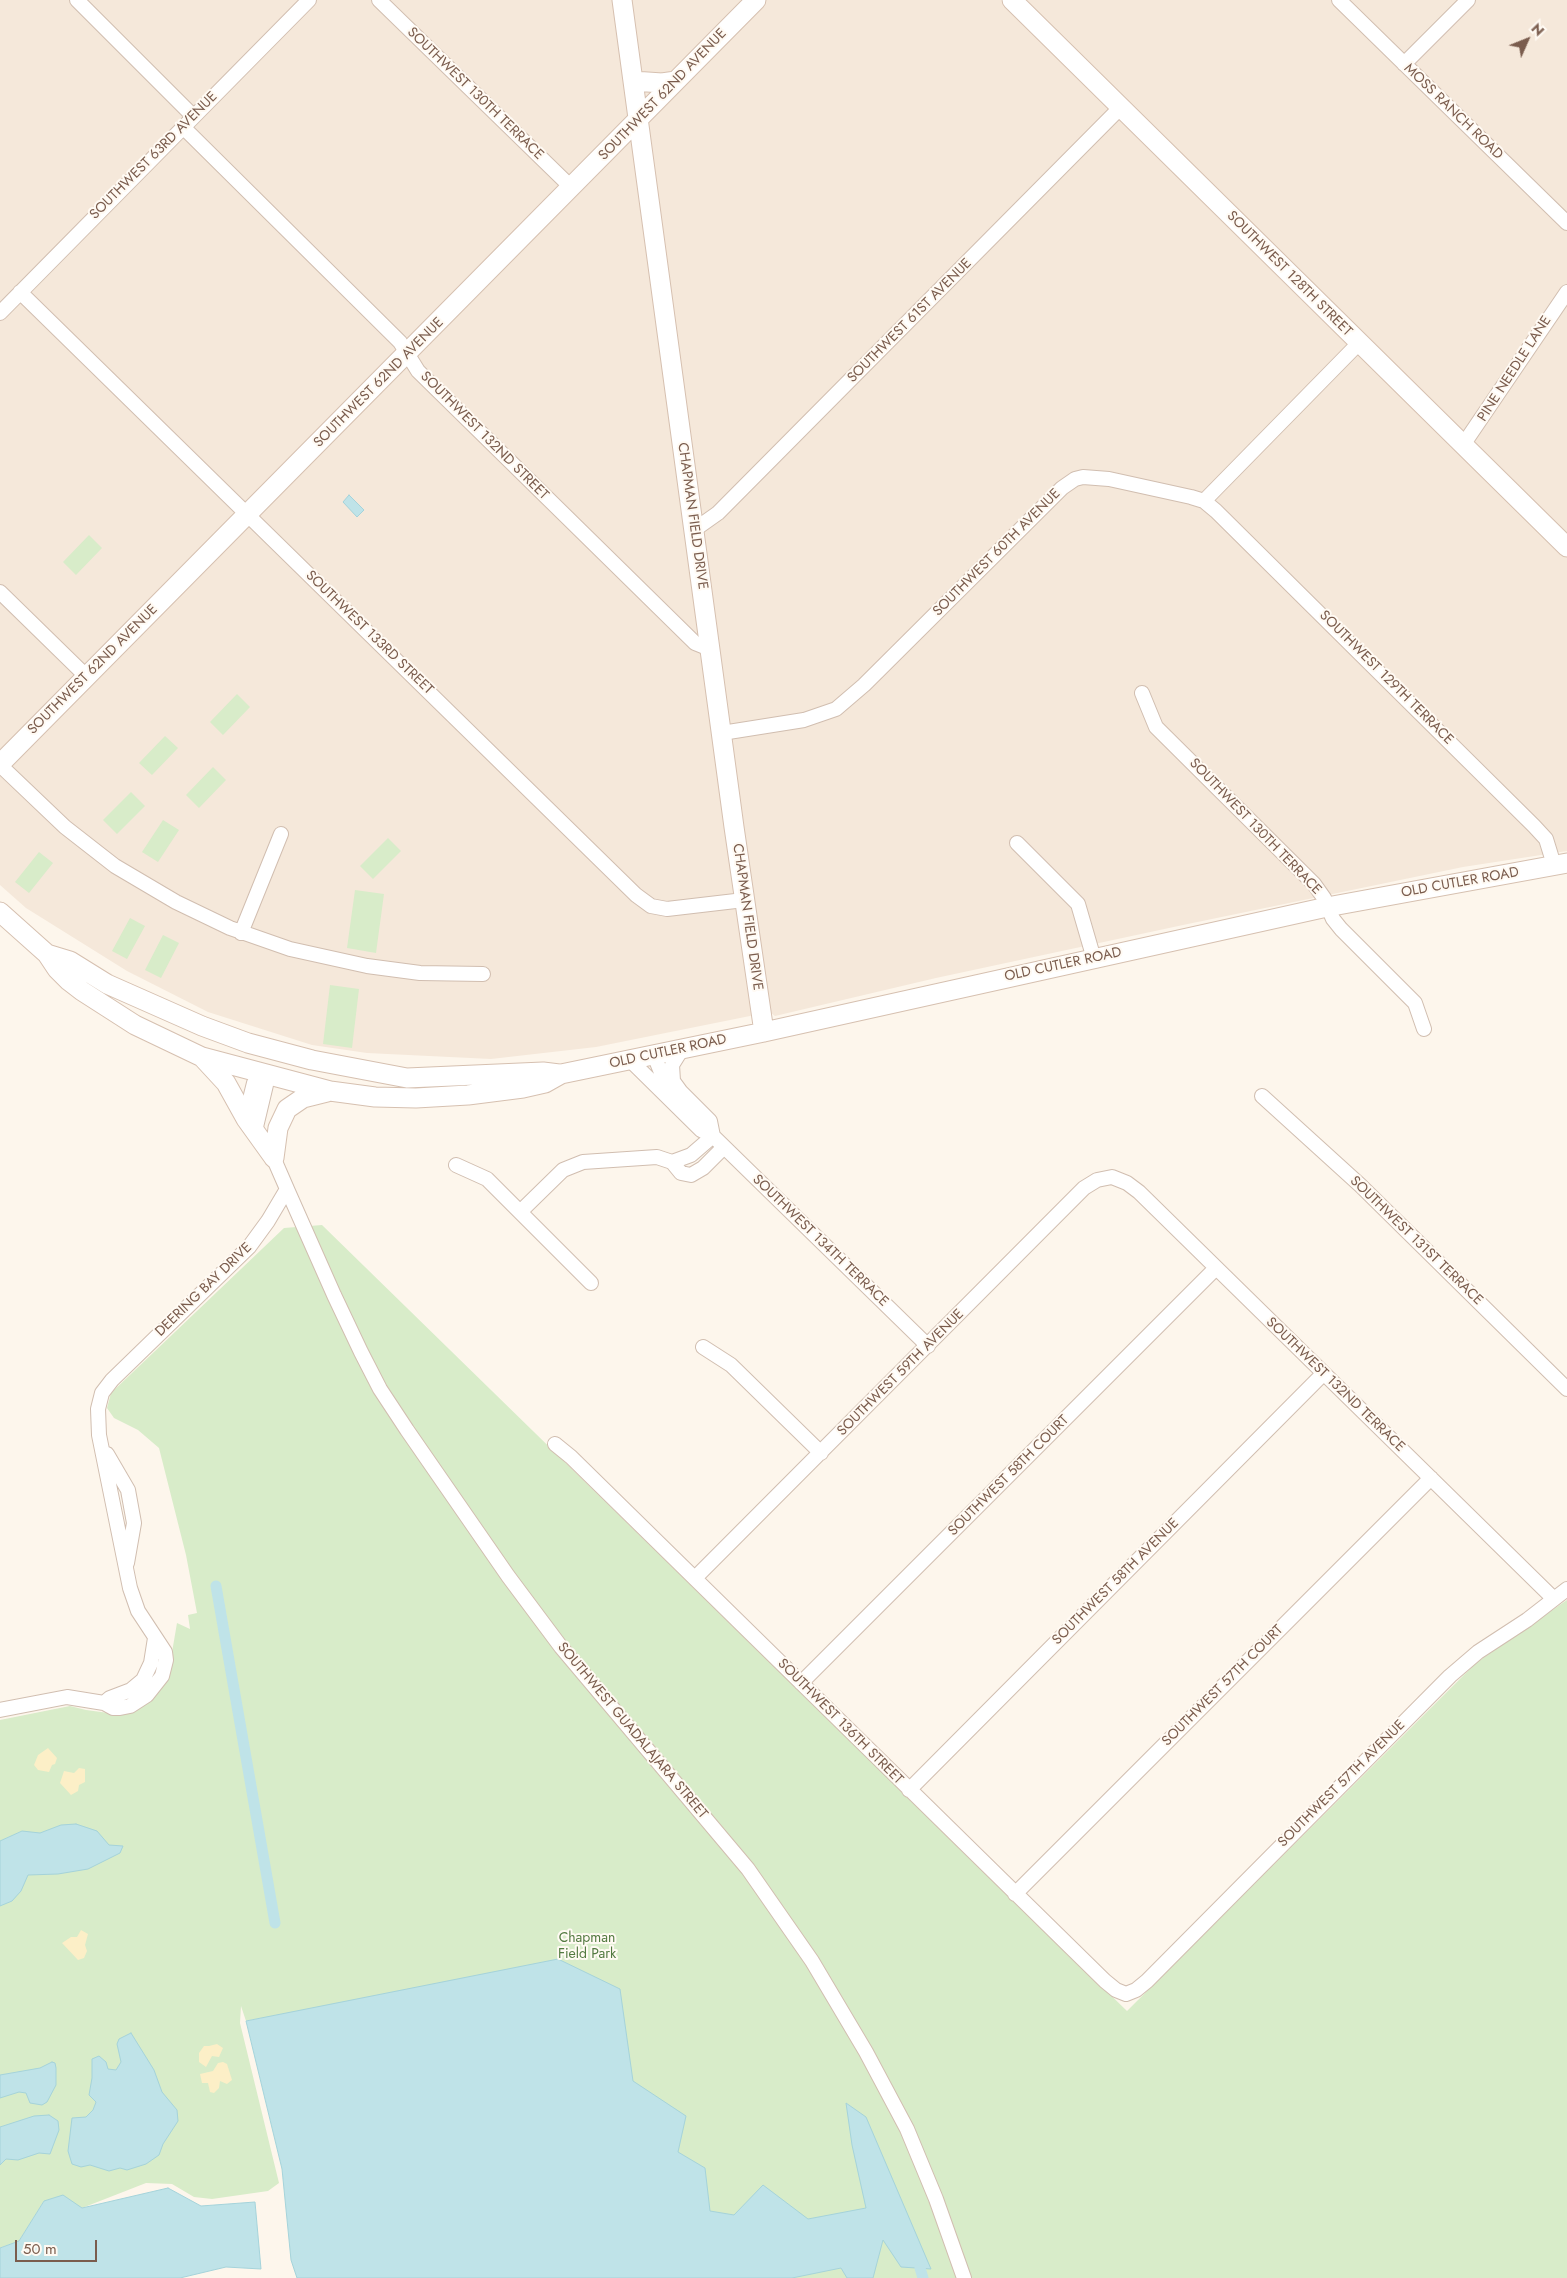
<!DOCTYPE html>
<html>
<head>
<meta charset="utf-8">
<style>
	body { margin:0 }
	#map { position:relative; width:1567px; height:2278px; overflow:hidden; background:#fdf6ec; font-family:Jost,sans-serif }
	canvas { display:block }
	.north { position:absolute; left:1502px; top:15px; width:50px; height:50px; -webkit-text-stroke:4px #fffaf3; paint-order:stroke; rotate:46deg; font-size:14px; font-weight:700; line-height:20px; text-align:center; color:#7a5c4d }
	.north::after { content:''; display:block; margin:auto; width:18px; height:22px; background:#7a5c4d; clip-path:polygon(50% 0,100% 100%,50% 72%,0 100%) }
	.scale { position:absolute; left:15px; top:2240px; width:82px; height:22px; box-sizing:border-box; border:2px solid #7a5c4d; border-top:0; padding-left:6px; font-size:15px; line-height:18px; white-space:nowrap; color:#7a5c4d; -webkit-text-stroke:4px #fffaf3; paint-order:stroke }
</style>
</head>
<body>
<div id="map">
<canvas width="1567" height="2278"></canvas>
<div class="north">N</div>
<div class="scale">50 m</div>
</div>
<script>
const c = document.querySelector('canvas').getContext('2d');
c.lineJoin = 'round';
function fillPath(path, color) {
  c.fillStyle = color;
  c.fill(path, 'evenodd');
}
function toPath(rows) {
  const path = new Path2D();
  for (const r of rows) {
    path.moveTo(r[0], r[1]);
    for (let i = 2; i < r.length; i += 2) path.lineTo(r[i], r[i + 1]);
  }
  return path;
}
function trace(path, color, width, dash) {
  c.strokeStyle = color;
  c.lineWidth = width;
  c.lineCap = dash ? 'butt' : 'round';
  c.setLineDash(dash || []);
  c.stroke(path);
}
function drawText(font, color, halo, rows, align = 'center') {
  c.font = font + ' Jost,sans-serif';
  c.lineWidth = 4;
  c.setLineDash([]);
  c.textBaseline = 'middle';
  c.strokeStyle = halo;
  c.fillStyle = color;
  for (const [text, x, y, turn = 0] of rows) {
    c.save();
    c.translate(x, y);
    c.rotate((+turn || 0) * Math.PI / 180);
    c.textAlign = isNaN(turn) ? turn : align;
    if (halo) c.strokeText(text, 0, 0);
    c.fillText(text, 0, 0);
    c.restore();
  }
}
fillPath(toPath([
	[0,0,616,0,755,1015,596,1047,491,1059,367,1053,312,1045,208,1012,127,971,26,908,0,885],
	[630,0,1001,0,1567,557,1567,851,1463,867,1183,925,936,978,775,1016,767,1010],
	[1022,0,1567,0,1567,537]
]), '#f5e8da');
fillPath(toPath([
	[89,535,102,548,76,575,63,562],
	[237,694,250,707,223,735,210,722],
	[165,736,178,748,152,775,139,763],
	[213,767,226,780,199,808,186,795],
	[131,792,145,806,117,834,103,820],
	[163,820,179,830,158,862,142,852],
	[388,838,401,851,373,879,360,866],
	[39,852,53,863,29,893,15,882],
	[355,890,384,894,376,953,347,948],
	[130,918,145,926,127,959,112,951],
	[163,935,179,943,161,978,145,970],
	[330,985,359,989,352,1048,323,1044],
	[322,1225,1127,2011,1476,1663,1567,1600,1567,2278,311,2278,262,2018,246,2021,241,2006,240,2023,279,2183,268,2191,212,2199,194,2197,172,2184,146,2183,82,2208,44,2201,19,2241,0,2248,0,1720,70,1706,86,1710,116,1714,136,1709,155,1697,169,1670,177,1623,190,1629,188,1615,197,1613,186,1555,159,1448,138,1430,114,1418,107,1408,111,1393,284,1228]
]), '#d8ecc9');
fillPath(toPath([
	[48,1748,57,1758,55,1764,52,1765,49,1772,38,1770,34,1765,38,1755],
	[79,1768,85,1769,85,1782,79,1785,78,1791,71,1795,60,1783,64,1771,74,1773],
	[81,1930,88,1934,85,1945,87,1951,84,1958,78,1960,62,1943,71,1937,77,1937],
	[217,2044,223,2048,219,2057,212,2056,206,2067,199,2062,199,2053,204,2046,209,2046],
	[223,2062,227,2064,232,2080,227,2084,220,2081,219,2088,214,2093,210,2092,208,2083,202,2083,200,2074,213,2071,218,2063]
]), '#fcefc7');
const water = toPath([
	[349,495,364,510,357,517,343,502,349,495],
	[76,1824,97,1831,109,1845,123,1846,120,1853,88,1869,58,1874,28,1875,21,1891,12,1901,0,1906,0,1841,22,1831,40,1833,61,1825,76,1824],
	[558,1959,620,1989,633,2081,686,2116,678,2152,705,2168,710,2211,734,2215,763,2185,808,2219,866,2208,852,2145,846,2103,866,2117,931,2269,901,2267,883,2240,873,2278,847,2278,841,2268,792,2278,297,2278,291,2260,282,2169,246,2021,558,1959],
	[131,2033,154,2070,162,2092,177,2110,178,2121,163,2144,159,2155,146,2164,127,2170,120,2168,109,2171,90,2165,81,2167,72,2164,68,2151,72,2118,86,2117,93,2110,96,2102,89,2095,92,2078,92,2059,99,2056,106,2062,108,2069,116,2070,121,2062,117,2044,119,2039,131,2033],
	[52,2062,55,2063,56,2068,56,2085,47,2102,42,2105,30,2103,26,2093,19,2092,0,2098,0,2075,40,2068,52,2062],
	[49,2115,58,2121,59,2130,50,2154,39,2153,18,2160,6,2159,0,2165,0,2127,34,2116,49,2115],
	[168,2188,201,2206,255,2202,261,2269,226,2267,180,2278,0,2278,0,2248,19,2241,44,2201,63,2195,82,2208,168,2188]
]);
fillPath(water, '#bfe3e8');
trace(water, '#a5d3da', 1);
trace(toPath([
	[216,1586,275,1923],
	[920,2268,923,2278]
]), '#bfe3e8', 11);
const street = toPath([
	[77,0,193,116],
	[379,0,572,188],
	[1339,0,1567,223],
	[1404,64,1468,0],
	[183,127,400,342,418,371,695,643,710,649],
	[20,292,636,895,651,906,667,909,744,900],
	[0,313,309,0],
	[1463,445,1567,292],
	[1204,501,1359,343],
	[694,530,718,513,1121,107],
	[0,592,87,677],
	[1142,693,1156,727,1314,884,1324,898,1333,919,1341,929,1415,1003,1424,1029],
	[722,733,804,720,836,709,864,685,1062,488,1075,479,1083,477,1109,479,1191,497,1204,501,1216,511,1534,826,1546,839,1554,865],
	[0,765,65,827,115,866,176,902,230,928,290,949,367,966,420,973,483,974],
	[1017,843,1078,904,1094,959],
	[241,933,281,834],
	[682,1049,672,1065,673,1081,681,1092,710,1121,713,1136],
	[654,1055,662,1075,673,1089],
	[630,1060,701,1130,713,1136,928,1346],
	[1262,1096,1360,1185,1567,1389],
	[255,1123,250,1111,250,1099,254,1083,261,1074,266,1085,256,1127],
	[672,1162,691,1155,713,1136],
	[456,1165,487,1179,591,1283],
	[287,1189,334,1295,361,1352,380,1389,407,1430,508,1576,561,1647,748,1869,812,1961,866,2052,907,2129,936,2199,964,2278],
	[520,1212,563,1170,583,1162,657,1157,672,1162,681,1173,691,1175,703,1168,724,1147],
	[703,1347,731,1365,821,1453],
	[555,1444,571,1457,1105,1981,1116,1990,1126,1994,1136,1990,1147,1981,1450,1676,1478,1652,1527,1620,1567,1589],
	[107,1454,128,1490,134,1523,127,1563],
	[695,1578,1084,1188,1097,1180,1112,1177,1127,1183,1139,1192,1554,1599],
	[801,1683,1216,1268],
	[104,1703,110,1698,131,1690,143,1680,151,1663,155,1638],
	[0,1710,67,1697,104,1703,113,1708,120,1708,130,1706,147,1695,162,1676,166,1660,165,1652,138,1611,130,1588,99,1435,98,1409,102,1393,112,1380,249,1247,268,1221,287,1189,270,1150],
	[909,1790,1323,1374],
	[1015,1894,1431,1478]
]);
const secondary = toPath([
	[622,0,734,827,764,1032],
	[1012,0,1567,547],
	[633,81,662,83,676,81],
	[0,764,756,0],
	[0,912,47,954,57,969,69,981,82,991,135,1025,202,1057,330,1091,375,1097,416,1098,468,1095,523,1088,545,1083,561,1074,764,1032,1327,907,1567,863],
	[47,954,70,961,107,984,202,1026,248,1043,312,1060,407,1078,543,1072,559,1074],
	[202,1057,226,1083,246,1119,274,1158],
	[274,1158,278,1128,287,1109,303,1098,327,1092]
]);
trace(street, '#d1beb0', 16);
trace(secondary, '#d6c0b0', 21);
trace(street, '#fff', 14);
trace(secondary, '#fff', 19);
drawText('14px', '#7a5c4d', '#fffaf3', [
	["SOUTHWEST 130TH TERRACE",475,94,44],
	["SOUTHWEST 62ND AVENUE",663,95,-46],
	["MOSS RANCH ROAD",1453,112,44],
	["SOUTHWEST 63RD AVENUE",154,156,-45],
	["SOUTHWEST 128TH STREET",1289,274,45],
	["SOUTHWEST 61ST AVENUE",910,321,-45],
	["PINE NEEDLE LANE",1515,369,-57],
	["SOUTHWEST 62ND AVENUE",379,383,-45],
	["SOUTHWEST 132ND STREET",484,436,45],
	["CHAPMAN FIELD DRIVE",692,516,82],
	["SOUTHWEST 60TH AVENUE",997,553,-45],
	["SOUTHWEST 133RD STREET",369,633,44],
	["SOUTHWEST 62ND AVENUE",93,670,-45],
	["SOUTHWEST 129TH TERRACE",1386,678,45],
	["SOUTHWEST 130TH TERRACE",1255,827,46],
	["OLD CUTLER ROAD",1460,883,-10],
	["CHAPMAN FIELD DRIVE",747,917,82],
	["OLD CUTLER ROAD",1063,965,-12],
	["OLD CUTLER ROAD",668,1052,-12],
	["SOUTHWEST 134TH TERRACE",820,1241,44],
	["SOUTHWEST 131ST TERRACE",1416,1241,44],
	["DEERING BAY DRIVE",204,1290,-44],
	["SOUTHWEST 59TH AVENUE",901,1373,-45],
	["SOUTHWEST 132ND TERRACE",1335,1385,44],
	["SOUTHWEST 58TH COURT",1009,1476,-45],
	["SOUTHWEST 58TH AVENUE",1116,1582,-45],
	["SOUTHWEST 57TH COURT",1223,1686,-45],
	["SOUTHWEST 136TH STREET",840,1722,45],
	["SOUTHWEST GUADALAJARA STREET",632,1731,50],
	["SOUTHWEST 57TH AVENUE",1342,1784,-45]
]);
drawText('14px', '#537a41', '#fffaf3', [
	["Chapman",587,1939],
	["Field Park",587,1955]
]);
</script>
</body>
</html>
